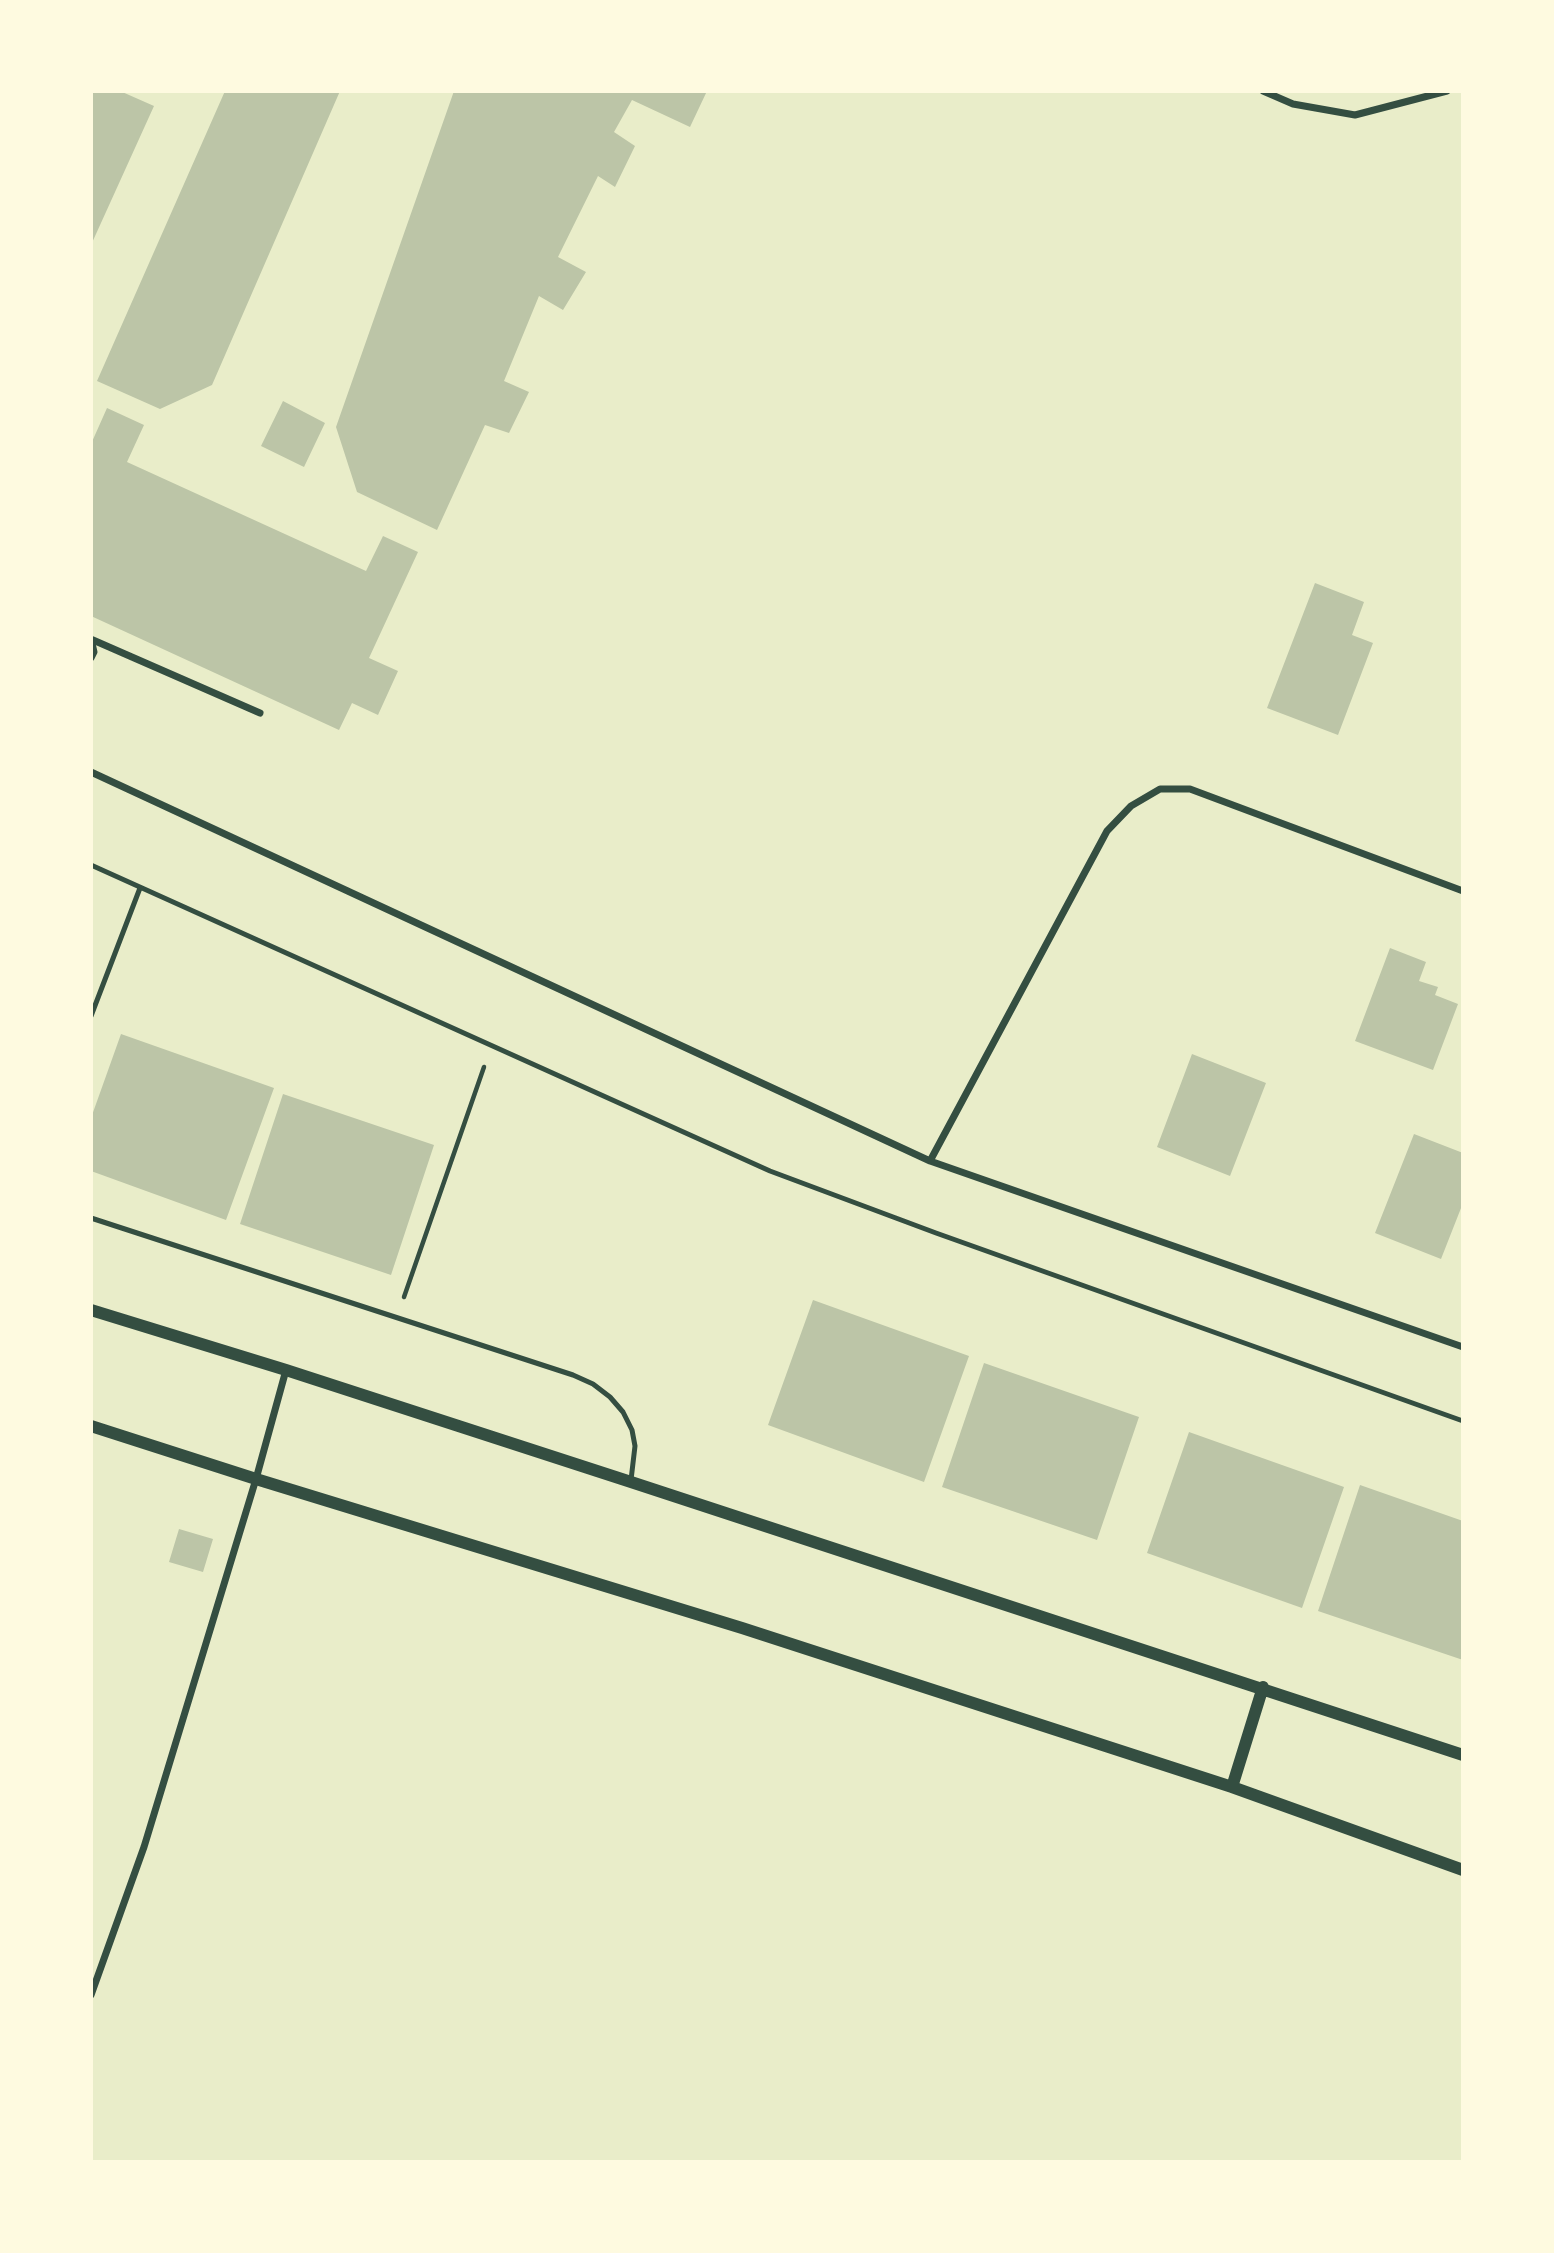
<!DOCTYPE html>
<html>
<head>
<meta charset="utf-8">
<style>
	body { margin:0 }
	#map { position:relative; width:1554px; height:2253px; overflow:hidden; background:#e9edc9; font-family:"Sofia Sans Condensed",sans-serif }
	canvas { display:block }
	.frame { position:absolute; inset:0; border:93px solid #fefae0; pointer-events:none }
</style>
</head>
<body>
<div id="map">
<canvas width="1554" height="2253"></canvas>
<div class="frame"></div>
</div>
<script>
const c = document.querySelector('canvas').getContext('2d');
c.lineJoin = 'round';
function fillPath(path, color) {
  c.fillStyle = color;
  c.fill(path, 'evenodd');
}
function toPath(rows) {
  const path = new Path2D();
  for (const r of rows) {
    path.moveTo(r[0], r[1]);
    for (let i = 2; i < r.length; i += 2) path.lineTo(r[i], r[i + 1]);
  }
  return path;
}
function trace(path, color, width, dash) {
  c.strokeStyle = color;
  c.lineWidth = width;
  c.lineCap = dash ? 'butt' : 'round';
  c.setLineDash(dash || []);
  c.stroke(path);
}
fillPath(toPath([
	[91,91,120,91,154,106,91,245],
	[225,91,340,91,212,385,160,409,97,381],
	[454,91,707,91,690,127,632,100,614,132,635,146,615,187,598,176,558,257,586,272,563,310,539,296,504,381,529,392,509,433,485,425,437,530,357,492,336,427],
	[283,401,325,423,304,467,261,446],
	[107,408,144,425,127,462,366,571,383,536,418,552,369,658,398,671,378,715,352,703,339,730,91,616,91,444],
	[1315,583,1364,602,1352,635,1373,643,1338,735,1267,708],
	[1390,948,1426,962,1419,981,1438,987,1435,995,1458,1004,1433,1070,1355,1041],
	[121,1034,274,1088,226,1220,91,1171,91,1118],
	[1192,1054,1266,1083,1230,1176,1157,1147],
	[283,1094,434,1145,391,1275,240,1224],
	[1414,1134,1463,1153,1463,1203,1441,1259,1375,1233],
	[813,1300,969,1356,924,1482,768,1425],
	[984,1363,1139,1417,1097,1540,942,1487],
	[1189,1432,1344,1487,1302,1608,1147,1553],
	[1360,1485,1463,1521,1463,1660,1318,1611],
	[179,1529,213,1539,203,1572,169,1562]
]), '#bcc5a7');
trace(toPath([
	[404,1297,484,1067]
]), '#344e41', 4.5);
trace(toPath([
	[91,865,770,1171,936,1233,1463,1421],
	[91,1016,140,888],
	[91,1218,573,1375,593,1384,610,1397,623,1412,632,1430,635,1446,631,1480]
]), '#344e41', 5);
trace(toPath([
	[1263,91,1293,104,1355,115,1447,91],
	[93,640,260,713],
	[91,658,94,652,91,639],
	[91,772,930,1161,1463,1347],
	[930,1161,1107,831,1131,806,1160,789,1190,789,1463,891],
	[91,1995,144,1847,256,1479,286,1370]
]), '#344e41', 7);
trace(toPath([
	[91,1310,286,1370,631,1482,1463,1755],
	[91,1426,256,1479,742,1628,1232,1787,1463,1870],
	[1232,1787,1263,1687]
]), '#344e41', 12);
</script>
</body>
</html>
